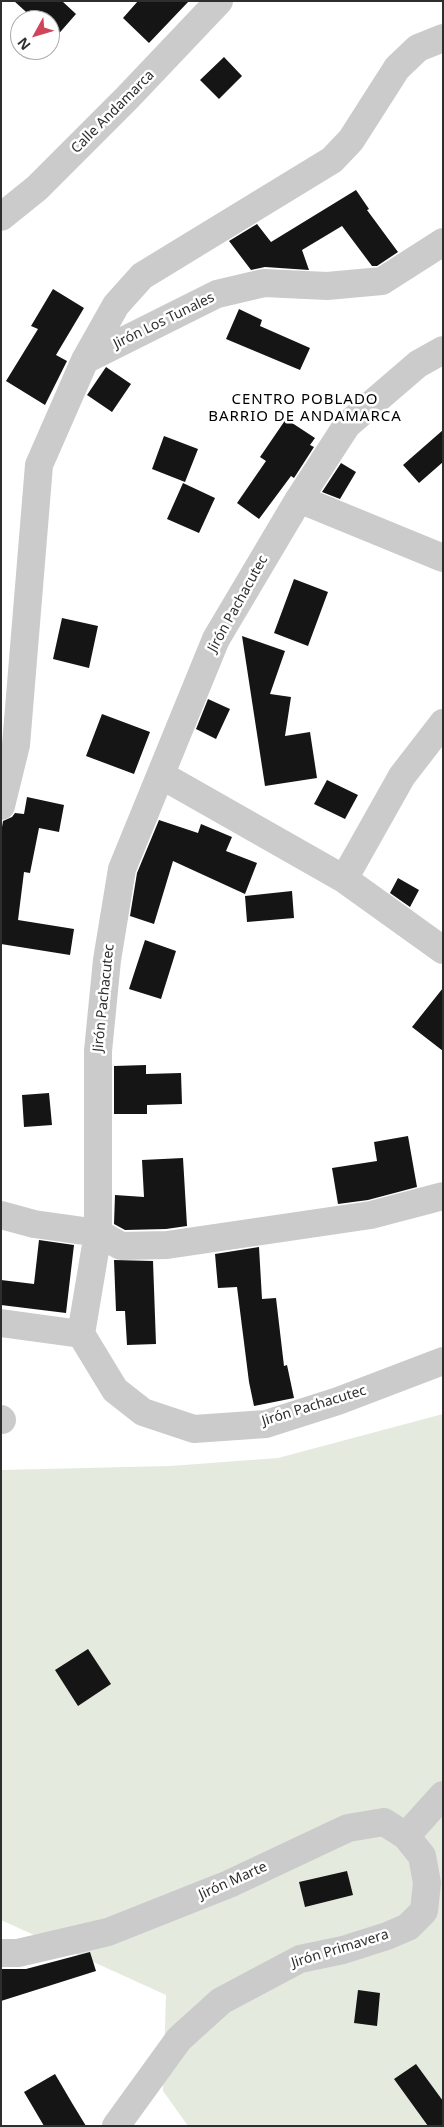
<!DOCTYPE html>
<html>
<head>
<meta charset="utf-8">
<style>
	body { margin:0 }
	#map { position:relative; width:444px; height:2127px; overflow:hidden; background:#fff; font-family:"Noto Sans",sans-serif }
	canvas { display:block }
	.frame { position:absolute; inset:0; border:2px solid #2e2e2e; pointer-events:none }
	.north { position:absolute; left:10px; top:10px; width:50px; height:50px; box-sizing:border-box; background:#fff; border:1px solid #ababab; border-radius:50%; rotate:231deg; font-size:14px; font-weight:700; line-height:20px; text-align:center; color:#2e2e2e }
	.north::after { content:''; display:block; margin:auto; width:18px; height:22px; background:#d1455a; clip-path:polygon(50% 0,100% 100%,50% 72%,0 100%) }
</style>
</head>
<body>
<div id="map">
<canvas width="444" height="2127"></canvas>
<div class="frame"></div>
<div class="north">N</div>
</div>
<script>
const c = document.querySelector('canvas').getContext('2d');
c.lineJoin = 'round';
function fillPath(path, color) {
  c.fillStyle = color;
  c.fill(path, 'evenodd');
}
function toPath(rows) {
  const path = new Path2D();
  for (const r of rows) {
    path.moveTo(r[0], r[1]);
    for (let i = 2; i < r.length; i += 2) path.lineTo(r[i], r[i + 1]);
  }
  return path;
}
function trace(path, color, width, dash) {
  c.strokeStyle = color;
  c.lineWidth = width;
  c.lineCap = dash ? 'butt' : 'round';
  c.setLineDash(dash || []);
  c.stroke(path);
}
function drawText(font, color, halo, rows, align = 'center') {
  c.font = font + ' "Noto Sans",sans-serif';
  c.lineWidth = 5;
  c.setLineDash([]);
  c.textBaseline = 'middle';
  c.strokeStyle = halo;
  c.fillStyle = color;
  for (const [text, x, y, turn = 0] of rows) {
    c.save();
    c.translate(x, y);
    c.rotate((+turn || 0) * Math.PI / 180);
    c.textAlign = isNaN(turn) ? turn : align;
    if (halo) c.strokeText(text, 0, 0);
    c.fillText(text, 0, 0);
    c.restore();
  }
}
fillPath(toPath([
	[443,1414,443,2126,188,2126,163,2091,166,1995,1,1920,1,1470,170,1466,278,1458]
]), '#e5eade');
fillPath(toPath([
	[14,1,62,1,76,14,55,38,50,34,50,20,35,20],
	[138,1,189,1,149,43,123,18],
	[224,57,242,76,219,99,200,80],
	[356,190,369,209,367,210,398,252,377,266,372,266,342,226,302,250,309,270,265,267,251,270,229,241,257,224,271,242],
	[53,289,84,308,56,355,67,361,45,405,6,381,38,329,31,326],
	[239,309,262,320,260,326,310,348,300,370,226,339],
	[106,367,131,384,112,412,87,395],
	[286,419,315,438,310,445,314,447,294,478,291,476,259,519,237,503,266,461,260,457],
	[443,430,443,462,419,483,403,465],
	[164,436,198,449,185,482,152,469],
	[341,463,356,472,340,499,322,492],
	[183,483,215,498,199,533,167,519],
	[294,579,328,592,308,646,274,633],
	[62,618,98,626,89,668,53,659],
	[242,636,285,651,270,694,291,697,285,736,310,732,317,778,265,786],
	[208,699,230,709,216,739,196,729],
	[102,714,150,732,134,774,86,756],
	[327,780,358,795,345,819,314,804],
	[27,797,64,805,59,832,39,828,30,873,24,872,18,920,74,929,70,955,1,944,1,833,3,821,12,817,15,813,24,814],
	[159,820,198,833,201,824,232,837,226,851,257,863,245,894,173,861,154,924,130,916,137,873],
	[398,878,419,890,410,907,390,893],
	[292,891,294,918,247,922,245,896],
	[145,940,176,951,161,999,129,989],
	[443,988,443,1051,412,1027],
	[146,1065,146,1074,181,1073,182,1104,147,1105,147,1114,114,1114,114,1066],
	[49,1093,52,1125,24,1127,22,1095],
	[408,1136,417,1187,368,1200,338,1204,332,1168,377,1161,374,1142],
	[183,1158,187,1226,166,1229,125,1230,114,1224,115,1195,144,1197,142,1160],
	[39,1240,74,1245,66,1313,1,1305,1,1280,34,1284],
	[259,1247,262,1299,276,1298,284,1366,287,1365,294,1398,254,1406,249,1382,237,1287,218,1288,215,1254],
	[114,1260,153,1261,156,1344,127,1345,125,1311,116,1311],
	[88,1649,111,1684,78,1706,55,1670],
	[347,1871,353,1895,305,1907,299,1882],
	[90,1952,96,1971,1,2001,1,1969,26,1969],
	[358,1990,380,1993,377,2026,354,2023],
	[416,2064,443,2101,443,2126,428,2126,394,2079],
	[55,2074,72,2103,86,2126,44,2126,24,2092]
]), '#151515');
trace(toPath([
	[1,217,37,188,127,98,219,1],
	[443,350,418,364,347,425,299,499,216,639,122,869,107,960,98,1051,98,1233,81,1334,115,1390,143,1412,194,1429,266,1424,338,1401,443,1361],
	[85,360,217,294,264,283,327,286,382,281,443,242],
	[299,499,443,558],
	[161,775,344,879,443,950],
	[1,806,16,745,39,465,85,360,116,305,142,276,332,160,351,140,397,68,418,48,443,38],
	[344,879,402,776,443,723],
	[1,1215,34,1224,98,1233,121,1246,167,1245,371,1215,443,1196],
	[1,1323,81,1334],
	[1,1419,2,1420],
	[406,1836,443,1795],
	[1,1953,18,1953,108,1932,229,1884,348,1828,384,1822,406,1836,422,1856,427,1883,424,1911,408,1927,387,1936,343,1950,300,1959,221,2001,179,2039,116,2126]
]), '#cbcbcb', 28);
drawText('14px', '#2e2e2e', '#fff', [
	["Calle Andamarca",113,112,-45],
	["Jirón Los Tunales",164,321,-26],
	["Jirón Pachacutec",238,604,-61],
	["Jirón Pachacutec",104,998,-84],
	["Jirón Pachacutec",314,1406,-17],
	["Jirón Marte",233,1881,-24],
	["Jirón Primavera",340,1949,-17]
]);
c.letterSpacing = '1px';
drawText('15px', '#000', '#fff', [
	["CENTRO POBLADO",305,400],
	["BARRIO DE ANDAMARCA",305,417]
]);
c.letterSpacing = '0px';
</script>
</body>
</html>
